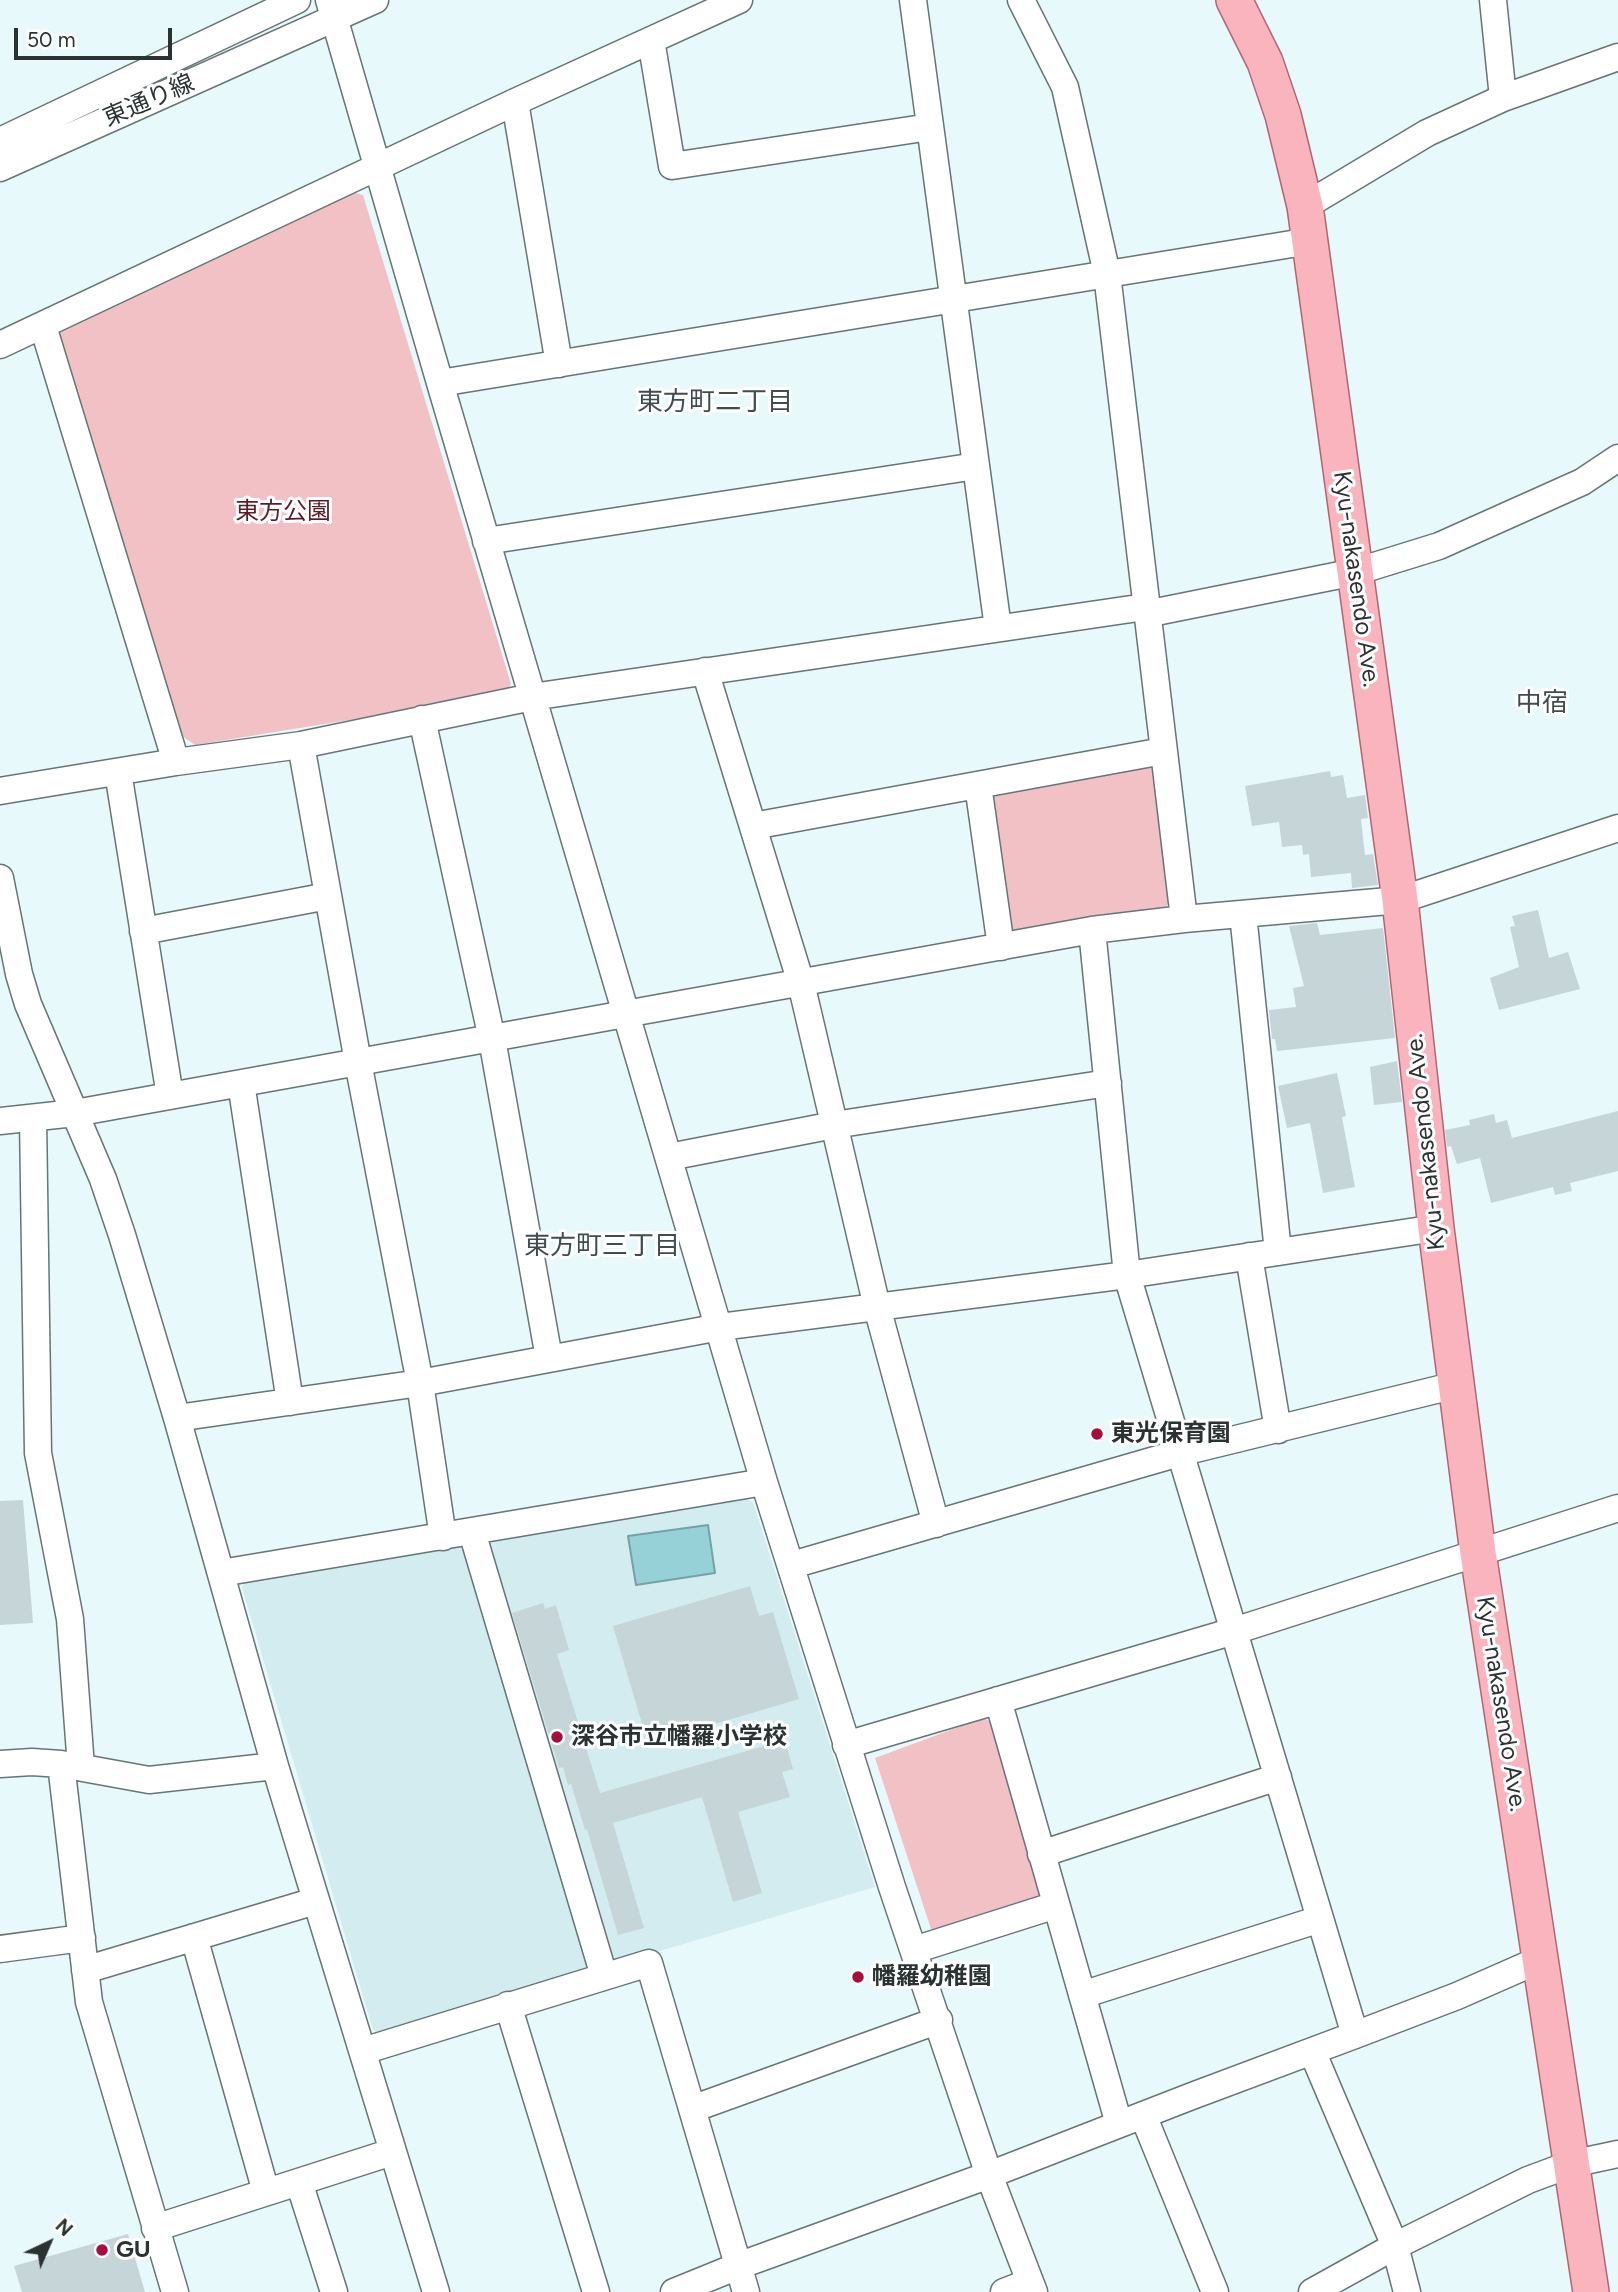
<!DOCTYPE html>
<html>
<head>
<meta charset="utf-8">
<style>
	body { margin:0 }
	#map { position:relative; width:1618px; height:2292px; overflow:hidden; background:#e8f9fb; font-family:Figtree,sans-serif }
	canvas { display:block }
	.north { position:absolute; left:14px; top:2208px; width:70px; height:70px; -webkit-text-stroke:5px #fff; paint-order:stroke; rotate:44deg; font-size:19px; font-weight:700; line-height:28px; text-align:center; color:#2b3232 }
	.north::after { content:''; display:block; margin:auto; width:24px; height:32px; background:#2b3232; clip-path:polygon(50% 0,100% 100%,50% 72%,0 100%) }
	.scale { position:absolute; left:14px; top:28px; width:158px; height:32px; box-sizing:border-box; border:4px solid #2b3232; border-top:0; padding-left:9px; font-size:21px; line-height:24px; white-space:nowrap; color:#2b3232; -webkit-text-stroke:5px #fff; paint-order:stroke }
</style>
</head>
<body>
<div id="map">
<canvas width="1618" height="2292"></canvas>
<div class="north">N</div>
<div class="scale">50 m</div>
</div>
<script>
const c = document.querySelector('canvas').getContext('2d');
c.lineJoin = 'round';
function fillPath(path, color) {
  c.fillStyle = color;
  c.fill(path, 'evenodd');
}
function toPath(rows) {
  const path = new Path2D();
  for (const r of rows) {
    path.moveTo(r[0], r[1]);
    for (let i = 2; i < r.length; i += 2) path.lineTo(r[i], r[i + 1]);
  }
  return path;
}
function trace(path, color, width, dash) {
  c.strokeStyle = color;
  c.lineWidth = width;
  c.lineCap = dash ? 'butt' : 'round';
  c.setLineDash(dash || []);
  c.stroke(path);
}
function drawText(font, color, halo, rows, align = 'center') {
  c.font = font + ' Figtree,"Noto Sans JP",sans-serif';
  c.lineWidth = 6;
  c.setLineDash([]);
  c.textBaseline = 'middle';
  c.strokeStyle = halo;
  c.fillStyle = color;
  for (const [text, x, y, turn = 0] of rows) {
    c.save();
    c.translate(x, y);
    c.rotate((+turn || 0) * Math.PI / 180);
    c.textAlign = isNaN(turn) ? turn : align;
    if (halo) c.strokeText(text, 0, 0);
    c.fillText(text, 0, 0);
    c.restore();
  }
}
fillPath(toPath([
	[745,1498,753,1502,875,1887,381,2034,373,2030,242,1588,246,1579]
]), '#d3ecef');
fillPath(toPath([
	[353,192,363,195,511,684,503,695,195,745,171,728,57,328],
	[1155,763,1173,894,1164,910,1020,937,1010,930,988,802,1001,790],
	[983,1718,994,1723,1043,1893,1039,1903,941,1934,931,1929,875,1758]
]), '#f1c1c6');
const water = toPath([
	[708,1525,715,1573,636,1585,628,1536,708,1525]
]);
fillPath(water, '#96d1d8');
trace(water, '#76a1a6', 2);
fillPath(toPath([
	[1330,771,1331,777,1343,775,1347,798,1365,795,1368,818,1361,819,1365,855,1373,854,1378,885,1352,888,1351,873,1311,877,1309,854,1303,855,1302,845,1282,847,1279,822,1252,826,1245,786],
	[1538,910,1549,958,1568,952,1580,989,1499,1010,1490,978,1519,967,1510,927,1515,926,1512,916],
	[1317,923,1320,935,1383,928,1395,1038,1277,1051,1275,1039,1272,1039,1269,1010,1296,1007,1293,988,1304,986,1289,926],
	[1397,1061,1402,1102,1374,1105,1370,1067],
	[1337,1073,1346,1116,1342,1117,1355,1187,1323,1193,1310,1123,1287,1128,1278,1086],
	[1618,1111,1618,1171,1570,1183,1572,1191,1555,1195,1553,1187,1491,1203,1480,1158,1457,1164,1451,1146,1447,1147,1445,1130,1470,1125,1469,1120,1494,1114,1496,1123,1507,1120,1512,1138],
	[23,1500,33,1623,0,1625,0,1501],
	[750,1586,759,1616,773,1612,799,1699,648,1744,613,1626],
	[543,1603,545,1609,556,1605,569,1650,557,1654,600,1793,785,1740,793,1769,782,1772,790,1797,738,1812,762,1893,733,1902,702,1797,613,1823,644,1928,618,1935,587,1829,585,1830,571,1784,568,1785,563,1767,559,1768,512,1613],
	[128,2234,145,2292,22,2292,14,2266]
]), '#c6d6d8');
const minor = toPath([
	[329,0,440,383,764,1482,892,1887,989,2175,1034,2292],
	[913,0,998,628],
	[1021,0,1065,87,1107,274,1184,919],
	[1493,0,1503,98],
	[651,40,672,166,930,127],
	[515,102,559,364],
	[0,141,297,0],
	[0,168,375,0],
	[1305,206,1427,133,1503,98,1618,57],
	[43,326,176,762],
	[0,345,515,102,739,0],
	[440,383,1310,241],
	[486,541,976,466],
	[1146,614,1355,572,1439,546,1582,482,1618,458],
	[705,671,801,983,877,1307,936,1524],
	[422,719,492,1039,549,1358],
	[301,745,358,1062,420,1383,443,1537],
	[118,772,170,1096],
	[978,785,1001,947],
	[0,791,176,762,301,745,532,697,1145,607],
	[753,826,1163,751],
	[0,878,19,974,28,1004,103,1179,122,1235,177,1418,275,1766,436,2292],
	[1243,914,1278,1252],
	[1092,930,1127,1275,1355,2035],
	[143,931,328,896],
	[241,1083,290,1402],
	[33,1118,38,1453,70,1619,81,1767],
	[0,1121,75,1113,1092,930,1184,919,1400,900,1618,828],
	[669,1157,834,1125,1108,1083],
	[1249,1256,1278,1430],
	[177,1418,420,1383,720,1327,1127,1275,1436,1228],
	[472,1532,604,1976],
	[792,1565,1179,1453,1456,1385],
	[221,1573,764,1482],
	[998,1700,1119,2124],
	[846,1745,1234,1631,1618,1508],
	[0,1764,32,1762,61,1764],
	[1041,1854,1278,1777],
	[194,1937,266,2192],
	[0,1949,82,1938],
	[914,1950,1056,1905],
	[85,1970,315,1901],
	[1082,1995,1320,1919],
	[508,2005,596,2292],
	[363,2051,649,1963,746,2292],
	[1312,2051,1395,2246,1407,2292],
	[692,2109,939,2020],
	[1143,2115,1215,2292],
	[299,2182,334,2292],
	[155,2228,392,2152],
	[175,2292,89,2002,61,1764,149,1780,275,1766],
	[674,2292,738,2266,989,2175,1192,2096,1355,2035,1457,1996,1539,1960],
	[1004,2292,1030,2282],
	[1312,2292,1395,2246,1528,2180,1571,2164,1618,2154]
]);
const major = toPath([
	[1234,0,1265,62,1283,115,1305,206,1400,900,1436,1228,1478,1553,1591,2292]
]);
trace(minor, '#667576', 29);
trace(major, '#b06670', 38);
trace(minor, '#fff', 26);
trace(major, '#fab4be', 35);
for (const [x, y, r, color] of [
	[1097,1434,7,"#a60e3e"],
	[557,1737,7,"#a60e3e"],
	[858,1977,7,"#a60e3e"],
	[102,2250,7,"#a60e3e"]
]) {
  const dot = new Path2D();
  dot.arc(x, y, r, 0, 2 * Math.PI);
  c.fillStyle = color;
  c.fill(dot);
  trace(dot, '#fff', 2.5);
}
drawText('24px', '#2b3232', '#fff', [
	["東通り線",149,101,-23],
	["Kyu-nakasendo Ave.",1356,579,82],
	["Kyu-nakasendo Ave.",1426,1142,-96],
	["Kyu-nakasendo Ave.",1501,1704,81]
]);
drawText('24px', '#5b1d29', '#fff', [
	["東方公園",283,512]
]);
drawText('bold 24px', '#2b3232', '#fff', [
	["東光保育園",1111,1434],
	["深谷市立幡羅小学校",571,1737],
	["幡羅幼稚園",872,1977],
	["GU",116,2250]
], 'left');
drawText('26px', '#3f4d4f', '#fff', [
	["東方町二丁目",715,402],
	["中宿",1542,703],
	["東方町三丁目",602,1246]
]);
</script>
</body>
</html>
